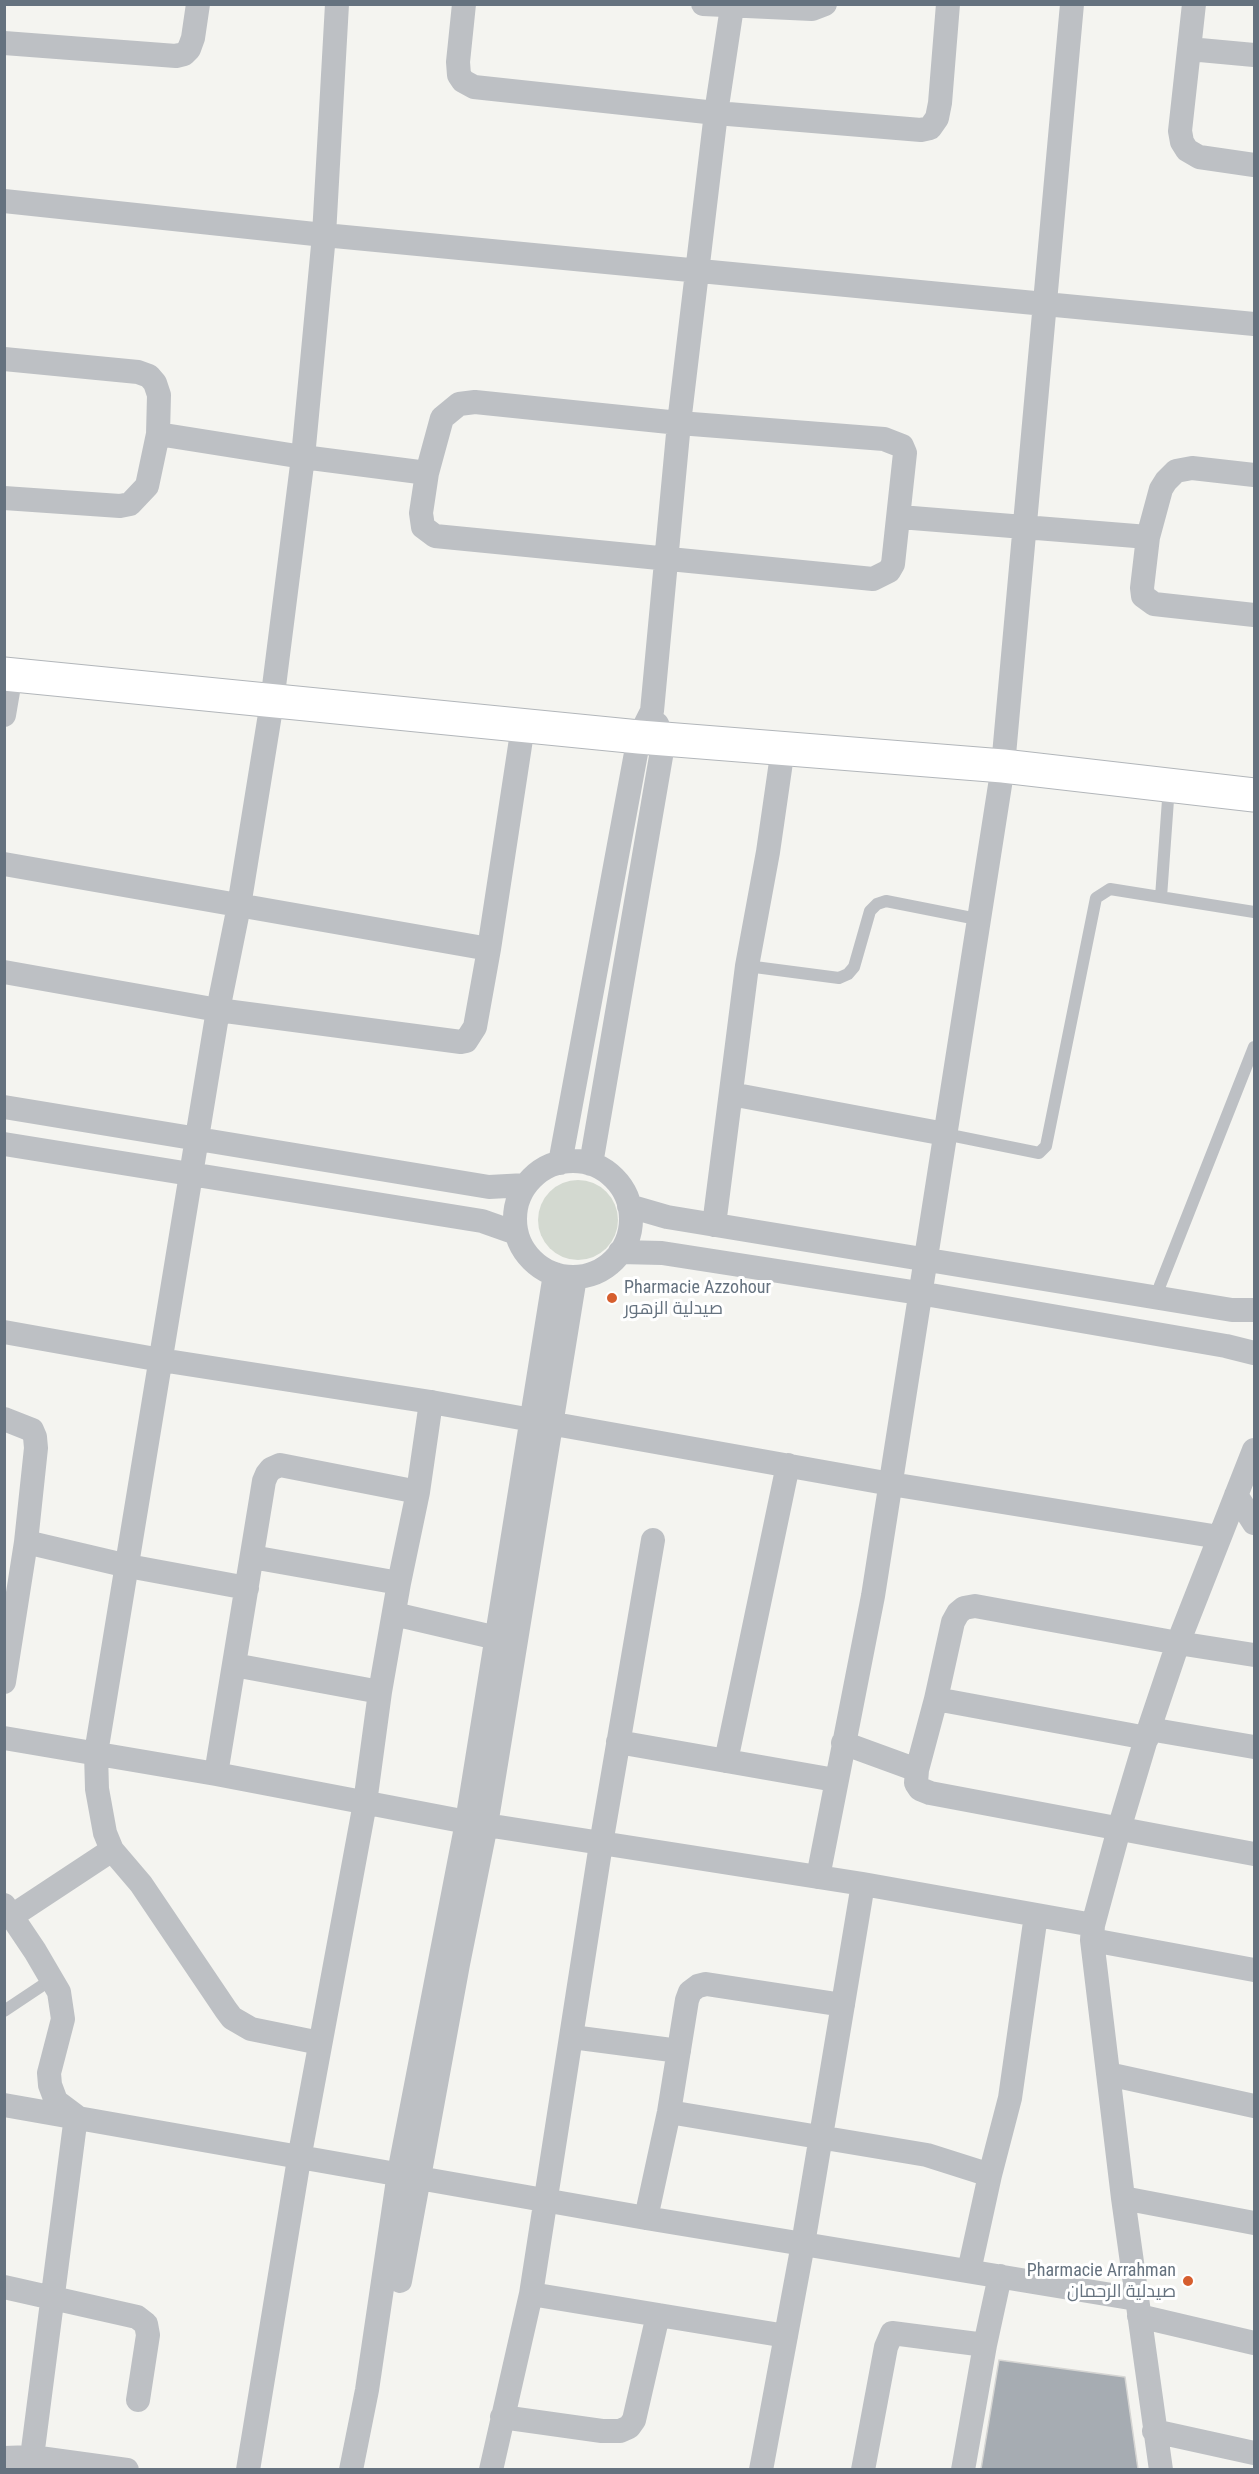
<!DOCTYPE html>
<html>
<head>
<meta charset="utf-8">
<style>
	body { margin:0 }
	#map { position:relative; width:1259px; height:2474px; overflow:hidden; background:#f4f4f0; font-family:"Roboto Condensed",sans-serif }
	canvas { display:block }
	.frame { position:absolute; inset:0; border:6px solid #65727f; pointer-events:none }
</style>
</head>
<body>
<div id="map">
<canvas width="1259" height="2474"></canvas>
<div class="frame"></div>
</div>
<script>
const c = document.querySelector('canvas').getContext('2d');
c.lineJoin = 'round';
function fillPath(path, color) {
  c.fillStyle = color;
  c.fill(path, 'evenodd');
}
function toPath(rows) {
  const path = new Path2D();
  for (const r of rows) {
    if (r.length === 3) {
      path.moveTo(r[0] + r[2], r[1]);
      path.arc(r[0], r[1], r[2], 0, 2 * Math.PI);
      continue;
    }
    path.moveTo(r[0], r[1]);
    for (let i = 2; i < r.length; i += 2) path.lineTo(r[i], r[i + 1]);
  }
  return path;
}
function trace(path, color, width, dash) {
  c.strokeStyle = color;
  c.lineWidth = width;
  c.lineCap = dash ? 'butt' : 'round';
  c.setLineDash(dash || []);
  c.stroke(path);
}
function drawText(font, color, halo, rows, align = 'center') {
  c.font = font + ' "Roboto Condensed",Cairo,sans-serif';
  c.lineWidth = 6;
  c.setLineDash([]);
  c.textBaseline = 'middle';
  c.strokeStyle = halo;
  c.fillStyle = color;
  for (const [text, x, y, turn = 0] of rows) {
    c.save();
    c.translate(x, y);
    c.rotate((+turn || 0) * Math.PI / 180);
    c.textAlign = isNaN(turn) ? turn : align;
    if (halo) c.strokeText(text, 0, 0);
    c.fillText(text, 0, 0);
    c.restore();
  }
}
fillPath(toPath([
	[578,1220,40]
]), '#d3d9d0');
const building = toPath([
	[999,2360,1125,2377,1138,2469,981,2469,999,2360]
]);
fillPath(building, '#a6acb2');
trace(building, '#d5d5d3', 1.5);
const secondary = toPath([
	[4,674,639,737,1003,766,1254,795]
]);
trace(secondary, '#b2b6ba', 35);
trace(toPath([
	[1161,897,1169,786],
	[747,966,839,978,848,974,854,967,870,911,877,904,886,901,977,919],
	[945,1134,1039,1153,1046,1146,1096,898,1110,889,1254,912],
	[1155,1298,1254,1047],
	[4,2011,52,1979]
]), '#bdc0c4', 12);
trace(toPath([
	[464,4,458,62,459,75,463,81,474,87,716,113,921,130,930,128,937,118,940,103,948,4],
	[703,4,812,9,825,4],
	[1194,4,1180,131,1182,142,1187,150,1199,157,1254,165],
	[4,43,176,56,184,54,189,49,193,38,198,4],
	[1189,49,1254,55],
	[4,201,324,235,1254,324],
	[4,359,138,372,149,376,155,383,159,395,158,434,147,486,130,504,120,506,4,498],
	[158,434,303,457,427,473,421,513,423,527,435,536,873,579,889,571,893,564,905,453,902,446,884,439,679,423,475,402,459,404,442,418,427,473],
	[1254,475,1192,468,1176,471,1166,481,1161,489,1148,537,1142,588,1143,596,1154,604,1254,615],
	[900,517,1148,537],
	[4,715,11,674],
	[4,864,489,949,523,726],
	[4,972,218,1010,461,1042,466,1041,475,1027,489,949],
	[731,1094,945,1134],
	[4,1107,489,1187,526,1185],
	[4,1144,482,1221,516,1233],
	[573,1219,58],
	[560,1163,639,737,652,711,679,423,716,113,732,7],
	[591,1164,664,739,657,724],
	[629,1206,667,1217,1232,1310,1254,1310],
	[714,1225,747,966,768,852,783,748],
	[620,1252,662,1253,919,1293,1226,1346,1254,1353],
	[4,1332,161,1360,431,1402,891,1484,1219,1537],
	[4,1419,32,1430,35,1437,36,1448,26,1542,4,1682],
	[1236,1495,1254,1523],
	[26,1542,128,1566,247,1588],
	[252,1557,399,1583],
	[394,1614,497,1638],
	[1254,1655,1178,1643,975,1606,964,1608,958,1613,953,1622,936,1699,917,1770,916,1783,920,1789,930,1793,1254,1854],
	[234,1665,380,1692],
	[936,1699,1147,1738],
	[1149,1729,1254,1747],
	[4,1738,216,1774,467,1822,863,1884,1093,1925],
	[618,1742,835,1780],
	[843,1743,917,1770],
	[726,1761,788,1465],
	[216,1774,264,1481,267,1474,271,1469,280,1465,418,1492],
	[818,1877,873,1596,1003,766,1072,4],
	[4,1905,35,1951,59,1992,63,2019,49,2073,50,2085,56,2101,76,2116,32,2457],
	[12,1916,112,1850],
	[1092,1940,1254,1970],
	[572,2037,679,2051],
	[320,2043,251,2029,232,2018,226,2010,141,1884,112,1850,105,1833,97,1789,96,1753,218,1010,239,906,272,702,303,457,324,235,337,4],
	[1108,2074,1254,2106],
	[4,2105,646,2218,1136,2299],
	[669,2112,927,2155,990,2175,1010,2098,1036,1915],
	[1123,2198,1254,2223],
	[646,2218,669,2112,687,2000,690,1992,698,1986,706,1984,843,2005],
	[969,2271,990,2175],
	[400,2281,458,1964,486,1825,575,1277],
	[4,2287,137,2317,146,2324,148,2335,138,2400],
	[531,2294,786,2336],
	[1139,2316,1254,2343],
	[502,2417,602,2431,620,2431,629,2427,634,2420,658,2315],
	[1154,2431,1254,2453],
	[4,2458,32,2457,127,2470],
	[248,2470,299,2159,365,1803,380,1692,399,1583,418,1492,431,1402],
	[351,2470,367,2390,399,2173,467,1822,555,1274],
	[491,2470,531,2294,601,1844,653,1540],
	[761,2470,803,2244,863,1884],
	[863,2470,886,2347,892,2333,985,2345,1000,2276],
	[963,2470,985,2345],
	[1161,2470,1123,2198,1092,1940,1093,1925,1119,1829,1149,1729,1178,1643,1254,1450]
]), '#bdc0c4', 24);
trace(secondary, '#fff', 33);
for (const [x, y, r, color] of [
	[612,1298,6,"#d65e2e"],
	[1188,2281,6,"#d65e2e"]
]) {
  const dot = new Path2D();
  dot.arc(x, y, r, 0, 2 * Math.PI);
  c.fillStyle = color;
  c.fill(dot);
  trace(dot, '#fff', 2);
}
drawText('18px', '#65727f', '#fff', [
	["Pharmacie Azzohour",624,1288],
	["صيدلية الزهور",624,1309],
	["Pharmacie Arrahman",1176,2271,"right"],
	["صيدلية الرحمان",1176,2292,"right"]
], 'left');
</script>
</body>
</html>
